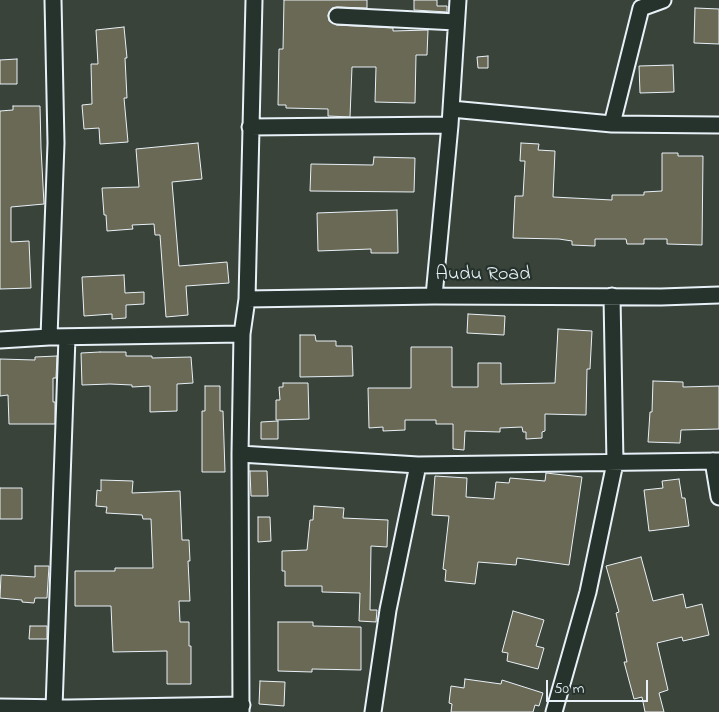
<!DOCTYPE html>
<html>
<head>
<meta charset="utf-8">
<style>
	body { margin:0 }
	#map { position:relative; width:719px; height:712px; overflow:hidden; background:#3a4339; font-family:"Indie Flower",sans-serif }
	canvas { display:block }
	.scale { position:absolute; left:546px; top:680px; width:102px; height:22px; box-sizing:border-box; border:2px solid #e8f1f8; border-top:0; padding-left:6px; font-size:15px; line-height:18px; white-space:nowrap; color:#e8f1f8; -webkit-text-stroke:4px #26332d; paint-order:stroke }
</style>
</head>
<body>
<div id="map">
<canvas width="719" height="712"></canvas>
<div class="scale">50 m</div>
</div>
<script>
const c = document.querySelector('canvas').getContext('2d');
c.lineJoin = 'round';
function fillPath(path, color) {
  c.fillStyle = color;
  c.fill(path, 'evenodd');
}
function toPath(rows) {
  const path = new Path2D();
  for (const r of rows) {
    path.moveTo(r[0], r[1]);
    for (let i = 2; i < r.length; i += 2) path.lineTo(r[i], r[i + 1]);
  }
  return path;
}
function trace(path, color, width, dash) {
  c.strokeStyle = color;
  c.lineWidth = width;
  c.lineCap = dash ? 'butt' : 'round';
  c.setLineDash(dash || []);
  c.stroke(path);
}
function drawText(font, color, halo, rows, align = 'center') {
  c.font = font + ' "Indie Flower",sans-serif';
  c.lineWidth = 4.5;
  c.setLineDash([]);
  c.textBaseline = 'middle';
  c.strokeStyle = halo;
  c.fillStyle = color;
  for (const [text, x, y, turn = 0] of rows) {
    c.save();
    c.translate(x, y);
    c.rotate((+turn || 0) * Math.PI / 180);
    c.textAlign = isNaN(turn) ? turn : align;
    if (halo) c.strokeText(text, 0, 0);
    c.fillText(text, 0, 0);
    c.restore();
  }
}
const building = toPath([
	[284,0,367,0,367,8,337,7,332,8,328,15,329,21,337,25,393,28,393,31,428,30,427,55,416,55,415,103,375,102,376,67,352,67,350,117,328,116,328,109,286,108,286,105,278,105,279,49,283,49,284,0],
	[414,0,437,0,437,6,447,6,447,12,414,10,414,0],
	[695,8,719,9,719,44,694,43,695,8],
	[124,27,127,58,125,58,127,98,124,98,128,142,100,144,99,128,84,129,82,105,92,104,91,64,98,64,96,30,124,27],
	[488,56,488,68,478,68,477,57,488,56],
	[17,59,17,84,0,84,0,60,17,59],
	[673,65,674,92,640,93,639,66,673,65],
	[13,106,40,106,41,148,44,204,11,207,11,242,29,241,31,288,0,289,0,111,13,110,13,106],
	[198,143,202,179,172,182,179,266,227,262,229,283,186,286,188,315,166,317,160,235,155,235,154,224,132,225,133,229,107,231,106,215,104,215,102,188,139,187,136,149,198,143],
	[521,143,539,144,538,150,555,151,553,197,612,200,612,195,644,195,644,192,662,191,662,153,678,153,678,156,703,156,702,245,667,244,667,239,644,239,644,244,627,244,626,239,595,239,595,246,572,245,572,241,559,239,513,238,515,196,523,196,525,161,520,161,521,143],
	[374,157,415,158,414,192,310,191,311,164,373,165,374,157],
	[397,210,398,253,371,253,371,249,318,251,317,213,397,210],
	[124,275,125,293,144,292,144,304,126,305,126,318,112,319,112,314,84,316,82,277,124,275],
	[468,314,505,316,504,335,467,333,468,314],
	[558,329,592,331,590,369,587,369,586,415,545,414,545,431,542,432,542,438,526,439,526,432,523,432,522,427,500,428,500,432,465,431,464,450,453,449,453,424,436,424,436,420,405,420,405,430,383,431,383,427,369,428,368,388,411,388,411,347,452,347,452,387,478,387,478,363,501,363,501,384,555,383,558,329],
	[300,335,315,335,316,341,336,341,336,346,352,346,353,376,300,377,300,335],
	[100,352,126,352,126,356,152,356,152,358,191,357,193,383,177,384,177,411,150,412,150,386,132,387,132,385,110,384,82,385,81,353,100,352],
	[57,356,56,378,53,378,53,402,55,402,55,424,9,424,8,395,0,396,0,359,35,360,35,357,57,356],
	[653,381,683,382,683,387,719,386,719,429,681,430,680,443,648,442,650,412,652,412,653,381],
	[283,383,308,383,309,419,276,420,276,400,280,400,279,387,283,387,283,383],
	[205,386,220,386,220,411,223,411,225,472,202,472,202,411,205,411,205,386],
	[278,421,278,439,261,439,261,422,278,421],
	[250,471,267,471,268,496,251,496,250,471],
	[546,473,582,477,569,565,517,558,516,565,478,562,475,584,445,581,446,570,443,569,449,516,432,515,435,476,467,478,466,497,494,499,496,482,509,483,510,478,545,481,546,473],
	[679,479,682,498,685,498,689,526,649,531,644,490,663,488,662,481,679,479],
	[101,480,133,481,132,493,180,491,182,540,189,540,190,561,188,561,190,601,179,601,180,622,189,622,189,646,191,646,191,684,167,684,167,651,113,652,111,606,75,606,75,571,115,571,115,568,153,568,151,519,143,519,142,515,106,513,107,507,96,506,97,490,101,491,101,480],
	[0,488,22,488,22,519,0,519,0,488],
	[314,506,344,508,343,518,388,520,387,547,371,546,370,610,377,610,376,622,359,621,360,593,322,592,322,586,285,586,285,571,282,571,282,551,307,550,310,520,313,520,314,506],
	[258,517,270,517,271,541,258,542,258,517],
	[641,557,653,601,683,594,686,608,702,604,709,635,683,641,682,637,657,643,668,690,659,693,664,712,645,712,642,697,634,699,624,662,627,662,616,613,619,612,606,566,641,557],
	[35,566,49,566,47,598,35,598,34,603,22,602,22,600,0,598,1,575,35,577,35,566],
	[513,611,544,620,536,646,544,648,538,669,507,661,508,653,502,652,513,611],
	[278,622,313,622,313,626,361,627,361,670,312,669,312,672,278,671,278,622],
	[30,626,47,626,47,639,29,639,30,626],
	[465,679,501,684,502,680,543,693,539,706,535,705,533,712,451,712,452,704,449,703,451,686,464,688,465,679],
	[260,681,285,682,284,706,259,704,260,681]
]);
fillPath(building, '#6a6955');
trace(building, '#e8f1f8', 1);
const minor = toPath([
	[337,16,456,22],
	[451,109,612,124,719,125],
	[612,124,641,8,663,0],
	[250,127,450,125],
	[434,296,450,125,458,0],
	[247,299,434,296,661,297,719,295],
	[49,337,56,143,53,0],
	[0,340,49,337,242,334],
	[240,454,418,465,719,461],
	[713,461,719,497],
	[0,707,69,708,242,705],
	[54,708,67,337],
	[241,712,240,454,242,334,247,299,254,0],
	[373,712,388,610,418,465],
	[554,712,588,592,615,463,612,296]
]);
trace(minor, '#e8f1f8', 19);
trace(minor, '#26332d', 15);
drawText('20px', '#e8f1f8', '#26332d', [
	["Audu Road",483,276]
]);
</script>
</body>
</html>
